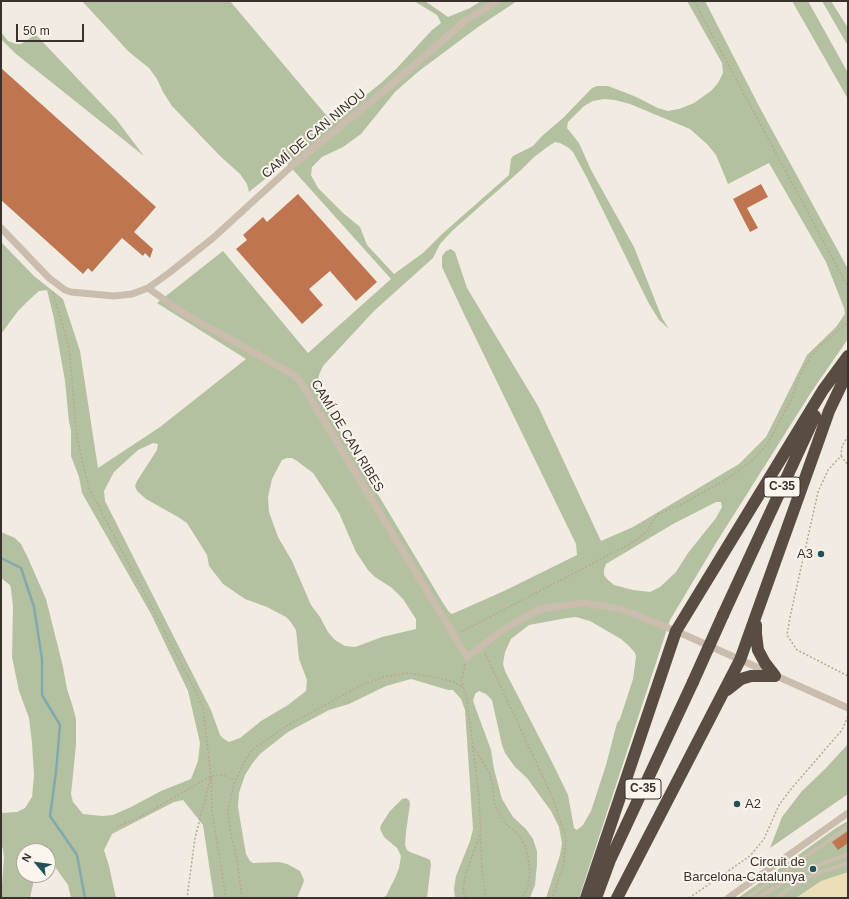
<!DOCTYPE html>
<html>
<head>
<meta charset="utf-8">
<style>
	body { margin:0 }
	#map { position:relative; width:849px; height:899px; overflow:hidden; background:#f2ebe1; font-family:Helvetica,sans-serif }
	canvas { display:block }
	.frame { position:absolute; inset:0; border:2px solid #39312b; pointer-events:none }
	.north { position:absolute; left:16px; top:843px; width:40px; height:40px; box-sizing:border-box; background:#faf5ed; border:1px solid #ada79f; border-radius:50%; rotate:299deg; font-size:11px; font-weight:700; line-height:16px; text-align:center; color:#39312b }
	.north::after { content:''; display:block; margin:auto; width:14px; height:18px; background:#225159; clip-path:polygon(50% 0,100% 100%,50% 72%,0 100%) }
	.scale { position:absolute; left:16px; top:24px; width:68px; height:18px; box-sizing:border-box; border:2px solid #39312b; border-top:0; padding-left:5px; font-size:12px; line-height:14px; white-space:nowrap; color:#39312b; -webkit-text-stroke:3px #faf5ed; paint-order:stroke }
</style>
</head>
<body>
<div id="map">
<canvas width="849" height="899"></canvas>
<div class="frame"></div>
<div class="north">N</div>
<div class="scale">50 m</div>
</div>
<script>
const c = document.querySelector('canvas').getContext('2d');
c.lineJoin = 'round';
function fillPath(path, color) {
  c.fillStyle = color;
  c.fill(path, 'evenodd');
}
function toPath(rows) {
  const path = new Path2D();
  for (const r of rows) {
    path.moveTo(r[0], r[1]);
    for (let i = 2; i < r.length; i += 2) path.lineTo(r[i], r[i + 1]);
  }
  return path;
}
function trace(path, color, width, dash) {
  c.strokeStyle = color;
  c.lineWidth = width;
  c.lineCap = dash ? 'butt' : 'round';
  c.setLineDash(dash || []);
  c.stroke(path);
}
function drawText(font, color, halo, rows, align = 'center') {
  c.font = font + ' Helvetica,sans-serif';
  c.lineWidth = 4;
  c.setLineDash([]);
  c.textBaseline = 'middle';
  c.strokeStyle = halo;
  c.fillStyle = color;
  for (const [text, x, y, turn = 0] of rows) {
    c.save();
    c.translate(x, y);
    c.rotate((+turn || 0) * Math.PI / 180);
    c.textAlign = isNaN(turn) ? turn : align;
    if (halo) c.strokeText(text, 0, 0);
    c.fillText(text, 0, 0);
    c.restore();
  }
}
fillPath(toPath([
	[82,1,230,1,332,122,381,83,397,68,432,30,441,23,437,15,414,1,425,1,448,17,470,8,481,1,517,1,478,27,419,71,395,92,361,134,343,147,322,157,312,167,311,175,318,188,343,213,360,227,367,245,394,274,423,253,442,234,509,175,511,159,513,156,533,146,542,136,563,118,592,88,597,86,608,86,634,96,658,108,668,111,679,109,694,103,711,91,718,83,723,73,722,63,687,1,705,1,760,108,848,269,848,339,812,391,716,543,670,620,579,898,546,898,560,855,562,844,559,827,551,811,527,778,515,767,505,753,502,745,492,700,486,694,479,691,475,694,473,701,491,750,494,769,502,799,513,817,526,829,533,839,537,851,537,864,535,885,530,898,455,898,454,889,456,876,470,841,473,829,465,710,461,699,453,690,448,690,411,679,386,686,349,704,329,710,288,732,260,754,252,764,245,775,239,793,238,807,240,819,246,854,250,861,253,863,279,862,287,864,300,871,304,880,303,884,297,898,214,898,203,825,183,800,174,802,112,834,104,850,109,866,116,898,71,898,68,885,48,857,48,851,24,851,24,875,35,875,30,898,1,898,4,858,3,849,1,844,1,813,17,812,25,808,32,797,34,775,32,743,29,718,19,691,12,657,13,606,11,589,10,585,1,578,1,532,15,538,21,544,28,558,46,599,63,667,67,689,72,704,76,719,76,745,71,794,73,802,83,814,102,816,113,815,131,807,161,791,191,779,198,761,200,743,188,691,151,614,82,493,79,477,71,456,71,430,69,422,65,381,54,319,47,290,39,291,27,302,18,311,1,334,1,242,34,276,63,299,80,351,98,468,160,427,246,359,157,303,223,251,308,353,391,279,286,162,249,192,247,184,240,174,220,156,172,106,163,92,157,79,149,68,129,52],
	[604,99,615,100,630,104,690,129,708,145,716,155,728,184,769,163,826,262,844,308,845,314,836,327,807,355,766,437,739,464,633,527,601,541,538,406,467,288,455,252,451,249,446,251,442,256,442,267,463,312,576,544,577,555,504,591,452,614,449,612,443,603,319,396,317,386,319,375,323,366,374,311,433,258,440,244,452,231,521,170,534,157,546,148,555,142,560,143,569,148,573,152,587,178,648,302,659,320,669,329,662,318,634,247,591,170,579,143,567,128,568,122,584,106,593,101],
	[153,443,158,444,157,450,137,481,135,486,137,491,146,499,178,517,187,523,207,555,209,566,223,584,245,599,267,607,286,617,290,621,296,630,299,659,307,680,306,691,288,705,261,721,240,738,229,742,224,739,220,735,211,710,105,501,104,491,114,472,138,450],
	[287,458,292,458,297,461,313,473,327,494,339,513,356,552,368,570,375,577,392,588,403,599,416,619,416,629,382,637,355,647,345,646,335,640,328,632,320,617,311,605,292,561,278,537,269,512,268,497,272,479,282,460],
	[716,502,721,502,722,507,716,518,688,553,676,572,660,587,650,592,633,590,614,585,607,579,604,575,604,570,606,564,673,524],
	[576,617,590,621,621,639,630,647,635,653,636,657,633,679,620,719,617,723,606,765,591,811,583,825,577,830,574,828,568,795,553,764,505,671,503,664,505,652,511,639,529,625,567,618],
	[792,1,808,1,848,73,848,99],
	[822,1,831,1,848,28,848,46],
	[1,32,8,41,16,44,21,44,35,35,38,37,116,119,144,156,16,54,1,39],
	[848,744,848,794,770,848,782,817,802,791,825,769],
	[406,798,409,800,410,804,406,832,405,845,407,850,410,852,426,858,430,860,431,864,427,898,382,898,386,896,396,876,399,868,401,856,397,848,384,837,380,829,381,825,390,811,402,799],
	[848,821,848,898,738,898,836,828]
]), '#b4c1a1');
fillPath(toPath([
	[848,872,848,898,796,898,821,881]
]), '#ebdfba');
trace(toPath([
	[1,558,21,568,34,607,42,659,42,695,60,725,56,772,50,816,77,855,85,898]
]), '#81a9ae', 2.5);
fillPath(toPath([
	[1,68,156,207,134,232,153,249,150,258,145,253,143,256,122,238,92,272,88,268,83,274,1,200],
	[761,184,768,197,747,208,758,228,750,232,733,199],
	[298,194,377,282,356,301,330,271,309,289,323,305,302,324,236,249,247,240,243,235,263,217,267,222],
	[848,831,848,843,838,850,832,842]
]), '#c07551');
trace(toPath([
	[694,1,848,287],
	[53,292,69,348,77,439,89,488,194,688,203,708,211,776,195,838,187,898],
	[848,436,842,446,841,456,828,470,818,492,790,617,787,635,797,650,848,676],
	[841,456,848,465],
	[461,632,628,545,639,538,648,530,651,523,658,514,684,503,727,479,754,459,768,443,791,400,801,373,810,358,820,346,848,322],
	[485,653,552,796,566,838,563,867,552,898],
	[465,664,461,682,466,693,479,796,482,871,486,898],
	[474,748,489,772,493,786,494,802,498,812,506,824,517,833,525,845,528,856,530,872,528,887,522,898],
	[211,778,212,811,226,898],
	[117,827,144,815,211,776,223,775,235,780],
	[242,898,237,860,230,830,228,809,234,784,244,762,252,750,285,727,325,705,360,686,383,677,408,673,430,676,454,682,464,688],
	[465,898,463,889,466,873,480,835],
	[689,898,750,856,764,839,779,805,791,789,842,730,848,716]
]), '#b6a797', 1.5, [2, 2]);
trace(toPath([
	[747,898,848,827],
	[757,898,809,869,848,854],
	[776,898,805,878,848,863]
]), '#cabdad', 3.5);
trace(toPath([
	[1,228,49,278,65,290,71,292,114,296,132,294,148,288,169,273,213,238,294,164,384,91,465,21,497,1],
	[148,288,183,313,289,372,300,381,467,657,503,630,539,609,584,603,621,609,676,631,848,708],
	[728,898,848,813]
]), '#cabdad', 7);
trace(toPath([
	[723,615,815,416],
	[756,625,756,634,758,650,765,663,775,676],
	[727,690,741,679,751,676,775,676],
	[586,898,676,631,823,390,848,356],
	[596,898,610,860,693,682],
	[617,898,740,660,817,445,829,411,848,371]
]), '#594c43', 12);
trace(toPath([
	[693,682,723,615]
]), '#594c43', 12);
for (const [x, y, r, color] of [
	[821,554,4,"#225159"],
	[737,804,4,"#225159"],
	[813,869,4,"#225159"]
]) {
  const dot = new Path2D();
  dot.arc(x, y, r, 0, 2 * Math.PI);
  c.fillStyle = color;
  c.fill(dot);
  trace(dot, '#faf5ed', 1.5);
}
for (const [x, y, w] of [
	[782,487,36],
	[643,789,36]
]) {
  const box = new Path2D();
  box.roundRect(x - w / 2, y - 10, w, 20, 3);
  c.fillStyle = '#faf5ed';
  c.fill(box);
  trace(box, '#39312b', 1);
}
drawText('bold 12px', '#39312b', null, [
	["C-35",782,487],
	["C-35",643,789]
]);
drawText('13px', '#39312b', '#faf5ed', [
	["CAMÍ DE CAN NINOU",314,134,-40],
	["CAMÍ DE CAN RIBES",347,436,59]
]);
drawText('13px', '#39312b', '#faf5ed', [
	["A3",813,554],
	["A2",745,804,"left"],
	["Circuit de",805,862],
	["Barcelona-Catalunya",805,877]
], 'right');
</script>
</body>
</html>
